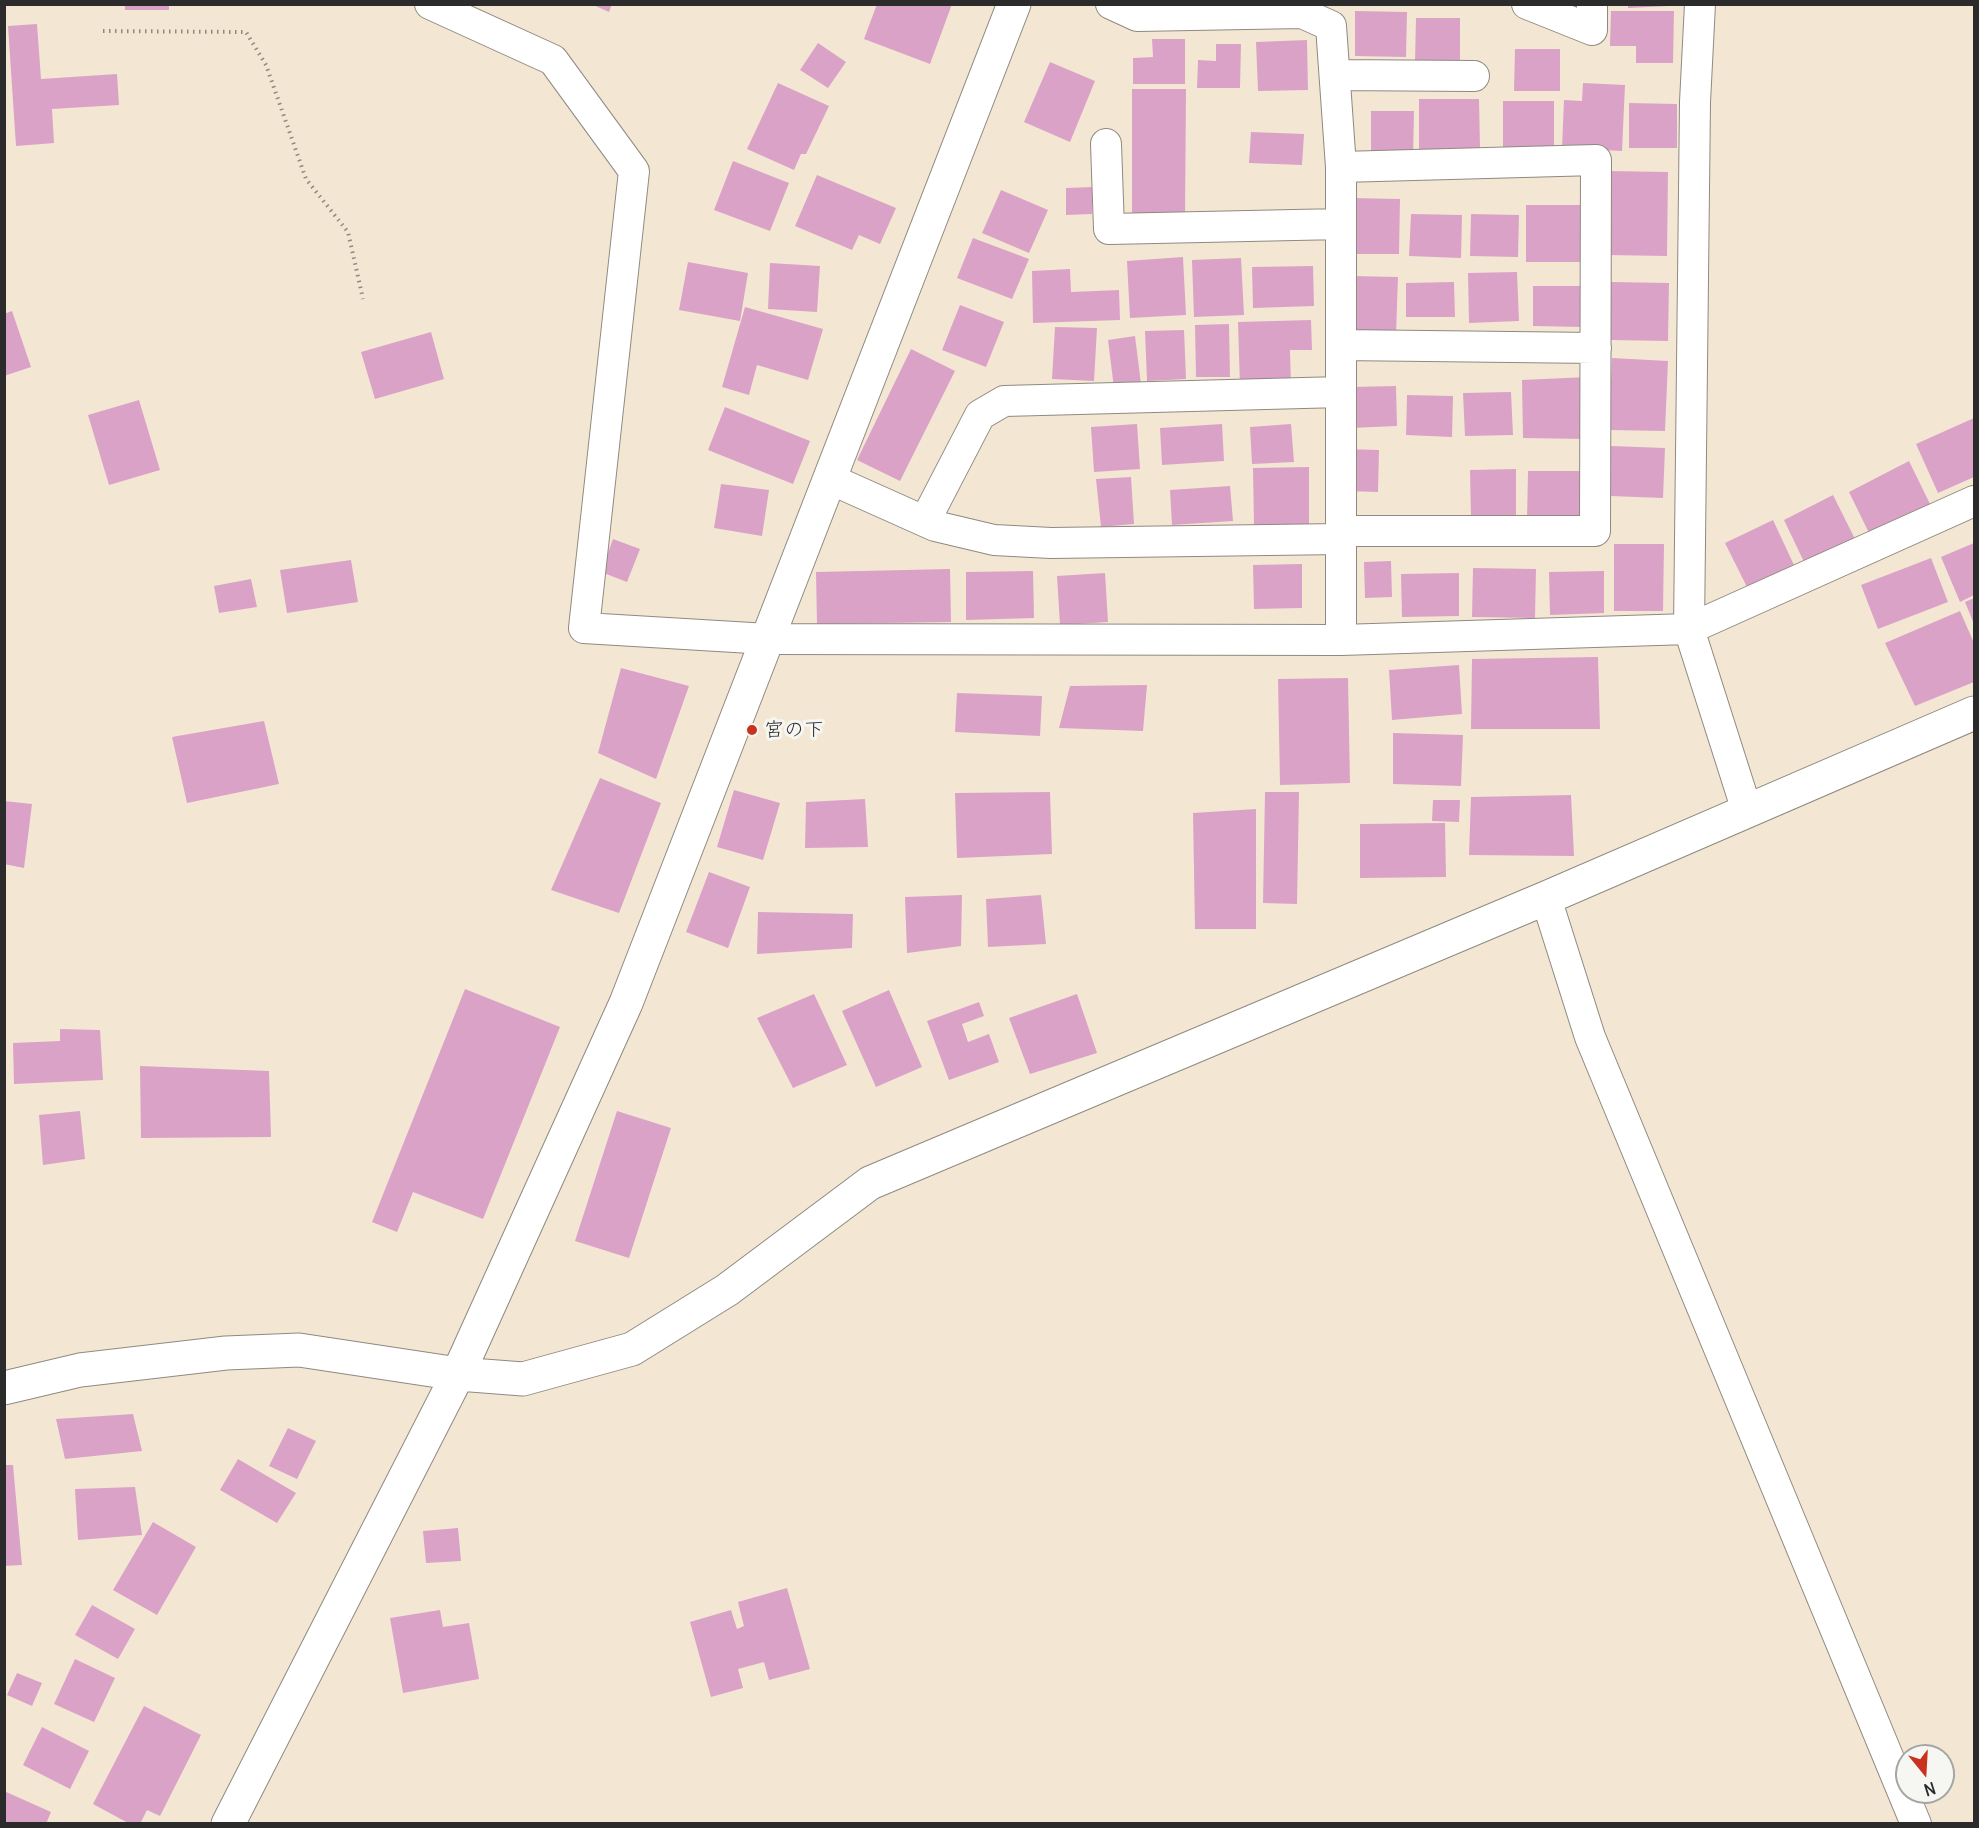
<!DOCTYPE html>
<html>
<head>
<meta charset="utf-8">
<style>
	body { margin:0 }
	#map { position:relative; width:1979px; height:1828px; overflow:hidden; background:#f3e7d4; font-family:Delius,sans-serif }
	canvas { display:block }
	.frame { position:absolute; inset:0; border:6px solid #2b2b2b; pointer-events:none }
	.north { position:absolute; left:1895px; top:1744px; width:60px; height:60px; box-sizing:border-box; background:#f6f6f2; border:2px solid #a5a5a2; border-radius:50%; rotate:162deg; font-size:16px; font-weight:700; line-height:24px; text-align:center; color:#2b2b2b }
	.north::after { content:''; display:block; margin:auto; width:21px; height:27px; background:#c8321e; clip-path:polygon(50% 0,100% 100%,50% 72%,0 100%) }
</style>
</head>
<body>
<div id="map">
<canvas width="1979" height="1828"></canvas>
<div class="frame"></div>
<div class="north">N</div>
</div>
<script>
const c = document.querySelector('canvas').getContext('2d');
c.lineJoin = 'round';
function fillPath(path, color) {
  c.fillStyle = color;
  c.fill(path, 'evenodd');
}
function toPath(rows) {
  const path = new Path2D();
  for (const r of rows) {
    path.moveTo(r[0], r[1]);
    for (let i = 2; i < r.length; i += 2) path.lineTo(r[i], r[i + 1]);
  }
  return path;
}
function trace(path, color, width, dash) {
  c.strokeStyle = color;
  c.lineWidth = width;
  c.lineCap = dash ? 'butt' : 'round';
  c.setLineDash(dash || []);
  c.stroke(path);
}
function drawText(font, color, halo, rows, align = 'center') {
  c.font = font + ' Delius,"Klee One",sans-serif';
  c.lineWidth = 6;
  c.setLineDash([]);
  c.textBaseline = 'middle';
  c.strokeStyle = halo;
  c.fillStyle = color;
  for (const [text, x, y, turn = 0] of rows) {
    c.save();
    c.translate(x, y);
    c.rotate((+turn || 0) * Math.PI / 180);
    c.textAlign = isNaN(turn) ? turn : align;
    if (halo) c.strokeText(text, 0, 0);
    c.fillText(text, 0, 0);
    c.restore();
  }
}
fillPath(toPath([
	[125,4,169,4,169,10,125,10],
	[591,4,612,4,609,12],
	[877,4,952,4,930,64,864,39],
	[1628,4,1669,4,1669,6,1628,8],
	[1355,11,1407,12,1406,57,1355,56],
	[1611,11,1674,11,1673,63,1636,63,1636,46,1610,46],
	[1416,18,1460,18,1460,62,1415,62],
	[37,24,41,79,117,74,119,105,52,109,54,143,16,146,8,26],
	[1152,39,1185,39,1185,84,1133,84,1133,58,1153,57],
	[1307,40,1308,90,1258,91,1256,42],
	[818,43,846,62,828,88,800,70],
	[1216,44,1241,44,1240,88,1197,88,1198,60,1216,61],
	[1515,49,1560,49,1560,91,1514,91],
	[1050,62,1095,81,1070,142,1024,122],
	[778,83,829,106,806,154,801,154,794,170,747,149],
	[1583,83,1625,85,1622,151,1562,148,1564,100,1582,101],
	[1132,89,1186,89,1185,216,1132,217],
	[1419,99,1479,99,1480,148,1445,148,1445,155,1419,155],
	[1503,101,1554,101,1554,155,1503,155],
	[1629,103,1677,104,1677,148,1629,148],
	[1371,111,1414,111,1413,158,1371,158],
	[1251,132,1304,134,1302,165,1249,163],
	[733,161,789,183,770,231,714,210],
	[1607,171,1668,172,1667,256,1606,255],
	[817,175,896,208,880,244,859,235,852,250,795,226],
	[1092,187,1092,214,1066,215,1066,188],
	[1001,190,1048,210,1029,253,982,233],
	[1352,198,1400,199,1399,254,1350,254],
	[1526,205,1590,205,1590,262,1526,262],
	[1411,214,1462,215,1461,258,1409,256],
	[1471,214,1519,215,1518,257,1470,256],
	[973,238,1029,259,1012,299,957,278],
	[1183,257,1186,315,1130,318,1127,261],
	[1241,258,1244,315,1194,317,1192,260],
	[688,262,748,273,740,321,679,310],
	[770,263,820,266,817,312,768,309],
	[1313,266,1314,306,1253,308,1252,267],
	[1070,269,1071,292,1119,290,1120,320,1033,323,1032,271],
	[1517,272,1519,321,1469,323,1468,273],
	[1352,276,1398,277,1396,334,1349,332],
	[1454,282,1455,317,1406,317,1406,283],
	[1611,282,1669,283,1668,341,1610,340],
	[1533,286,1582,286,1582,327,1533,326],
	[960,305,1004,322,986,367,942,350],
	[745,307,823,329,808,380,757,365,749,395,722,387],
	[12,311,31,367,4,376,4,314],
	[1311,320,1312,350,1290,350,1291,386,1240,387,1238,322],
	[1229,324,1230,377,1196,377,1195,325],
	[1055,327,1097,328,1094,381,1052,379],
	[1184,330,1186,379,1147,381,1145,331],
	[431,332,444,379,375,399,361,352],
	[1135,336,1141,384,1114,388,1108,340],
	[911,349,955,371,900,481,857,460],
	[1612,358,1668,361,1665,431,1609,430],
	[1587,377,1586,439,1523,438,1522,380],
	[1396,386,1397,426,1351,428,1350,387],
	[1511,392,1513,435,1465,436,1463,393],
	[1407,395,1453,396,1452,437,1406,435],
	[139,400,160,470,109,485,88,415],
	[725,407,810,441,793,484,708,450],
	[1974,418,1974,477,1938,493,1916,444],
	[1137,424,1140,469,1094,472,1091,427],
	[1222,424,1224,461,1162,465,1160,428],
	[1291,424,1294,462,1252,464,1250,427],
	[1611,446,1665,448,1663,498,1610,496],
	[1346,449,1379,450,1378,492,1345,491],
	[1909,461,1931,506,1870,535,1849,492],
	[1309,467,1309,526,1254,527,1253,468],
	[1516,469,1516,518,1471,518,1470,470],
	[1528,471,1588,471,1587,521,1527,521],
	[1131,477,1134,524,1101,527,1096,479],
	[721,484,769,490,762,536,714,528],
	[1230,486,1233,521,1172,525,1170,490],
	[1833,495,1855,539,1805,564,1784,520],
	[1773,520,1794,565,1747,587,1725,543],
	[613,539,640,549,627,582,601,572],
	[1974,543,1974,595,1960,602,1941,557],
	[1614,544,1664,544,1663,611,1614,611],
	[1931,558,1948,602,1878,629,1861,585],
	[351,560,358,602,287,613,280,570],
	[1391,561,1392,597,1365,598,1364,562],
	[1302,564,1302,608,1254,609,1253,565],
	[1473,568,1536,569,1535,618,1472,617],
	[950,569,951,622,817,624,816,572],
	[1033,571,1034,618,966,620,966,572],
	[1604,571,1604,613,1550,615,1549,572],
	[1105,573,1108,622,1060,625,1057,576],
	[1459,573,1459,616,1402,617,1401,574],
	[251,579,257,607,219,613,214,586],
	[1974,598,1974,624,1965,602],
	[1960,611,1974,643,1974,682,1915,706,1885,643],
	[1598,657,1600,729,1471,729,1472,659],
	[1459,665,1462,714,1392,720,1389,670],
	[621,668,689,686,656,779,598,753],
	[1348,678,1350,783,1280,785,1278,679],
	[1147,685,1143,731,1059,728,1070,686],
	[957,693,1042,696,1040,736,955,732],
	[264,721,279,784,187,803,172,737],
	[1393,733,1463,735,1461,786,1393,784],
	[600,778,661,803,619,913,551,890],
	[734,790,780,803,763,860,717,847],
	[1050,792,1052,854,957,858,955,793],
	[1265,792,1299,792,1297,904,1263,903],
	[1571,795,1574,856,1469,855,1471,797],
	[865,799,868,847,805,848,806,802],
	[1433,800,1460,800,1459,822,1432,821],
	[4,801,32,804,24,868,4,864],
	[1256,809,1256,929,1195,929,1193,813],
	[1445,823,1446,877,1360,878,1360,824],
	[709,872,750,887,728,948,686,932],
	[962,895,961,946,907,953,905,897],
	[1041,895,1046,944,988,947,986,899],
	[758,912,853,914,852,948,757,954],
	[465,989,560,1027,483,1219,413,1192,397,1232,372,1222],
	[889,990,922,1067,876,1087,842,1011],
	[814,994,847,1065,793,1088,757,1018],
	[1077,994,1097,1053,1030,1074,1009,1018],
	[979,1002,984,1016,962,1024,968,1042,989,1034,999,1062,949,1080,927,1021],
	[60,1029,100,1030,103,1080,14,1084,13,1043,60,1041],
	[140,1066,269,1071,271,1137,141,1138],
	[80,1111,85,1159,43,1165,39,1115],
	[617,1111,671,1128,629,1258,575,1241],
	[133,1414,142,1451,65,1459,56,1419],
	[288,1428,316,1441,297,1479,269,1466],
	[238,1459,296,1493,277,1523,220,1490],
	[4,1465,13,1465,22,1565,4,1566],
	[135,1487,142,1535,78,1540,75,1489],
	[153,1522,196,1547,157,1615,113,1590],
	[458,1528,461,1561,426,1563,423,1531],
	[787,1588,810,1669,769,1680,764,1662,738,1669,743,1688,711,1697,690,1622,731,1610,737,1629,744,1626,738,1602],
	[92,1605,135,1629,118,1659,75,1635],
	[440,1610,443,1627,469,1623,479,1679,403,1693,390,1618],
	[75,1659,115,1678,94,1722,54,1704],
	[17,1673,42,1683,32,1706,7,1695],
	[144,1706,201,1735,160,1816,147,1810,140,1824,130,1824,93,1804],
	[42,1727,89,1751,70,1789,23,1765],
	[4,1791,51,1812,46,1824,4,1824]
]), '#dba2c7');
const minor = toPath([
	[430,4,553,60,634,171,584,628,768,639,1341,640,1689,629,1974,501],
	[1111,4,1137,16,1302,13,1331,26,1341,167,1341,640],
	[1527,4,1592,30,1592,4],
	[1700,4,1695,102,1689,629,1747,811],
	[1335,75,1474,76],
	[1106,144,1109,229,1341,224],
	[1341,345,1596,348],
	[830,479,935,526,994,540,1051,543,1341,539],
	[925,521,980,415,1004,401,1341,392],
	[1341,531,1595,531,1596,160,1341,167],
	[1546,898,1590,1037,1916,1824]
]);
const tertiary = toPath([
	[4,1388,80,1370,226,1353,299,1350,458,1374,523,1379,632,1349,727,1290,870,1183,1546,898,1974,713],
	[228,1824,458,1374,626,1003,1014,4]
]);
trace(minor, '#8f8980', 32);
trace(tertiary, '#8f8980', 35);
trace(toPath([
	[103,31,246,32,266,65,306,179,348,232,363,299]
]), '#8f8980', 4, [1.5, 4.5]);
trace(minor, '#fff', 30);
trace(tertiary, '#fff', 33);
for (const [x, y, r, color] of [
	[752,730,6,"#c8321e"]
]) {
  const dot = new Path2D();
  dot.arc(x, y, r, 0, 2 * Math.PI);
  c.fillStyle = color;
  c.fill(dot);
  trace(dot, '#f6f6f2', 2);
}
drawText('20px', '#2b2b2b', '#f6f6f2', [
	["宮の下",764,730]
], 'left');
</script>
</body>
</html>
